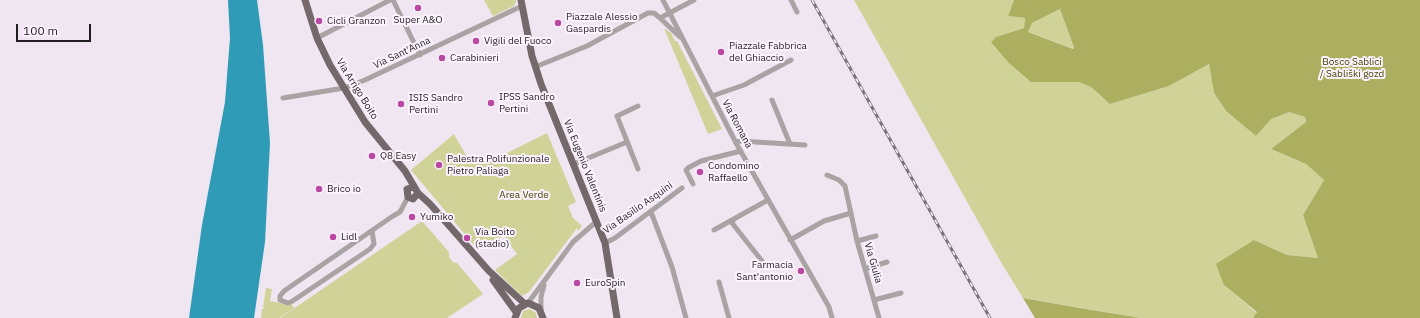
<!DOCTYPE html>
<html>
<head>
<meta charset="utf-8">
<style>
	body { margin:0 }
	#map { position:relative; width:1420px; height:318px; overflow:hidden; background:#efe6f1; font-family:"IBM Plex Sans",sans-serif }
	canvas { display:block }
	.scale { position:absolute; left:16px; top:24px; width:75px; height:18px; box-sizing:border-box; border:2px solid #211e22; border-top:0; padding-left:5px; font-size:12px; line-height:14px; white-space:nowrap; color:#211e22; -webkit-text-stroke:3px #fdf3fe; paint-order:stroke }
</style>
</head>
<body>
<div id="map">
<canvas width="1420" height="318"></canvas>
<div class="scale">100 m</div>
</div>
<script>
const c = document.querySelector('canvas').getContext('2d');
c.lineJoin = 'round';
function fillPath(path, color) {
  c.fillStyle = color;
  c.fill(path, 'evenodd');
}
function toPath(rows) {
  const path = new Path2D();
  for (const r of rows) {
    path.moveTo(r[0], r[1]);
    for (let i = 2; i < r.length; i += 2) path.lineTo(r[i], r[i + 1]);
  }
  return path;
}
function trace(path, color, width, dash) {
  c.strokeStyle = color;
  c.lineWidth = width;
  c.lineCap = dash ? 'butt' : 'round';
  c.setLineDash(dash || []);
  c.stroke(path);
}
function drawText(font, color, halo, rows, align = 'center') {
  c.font = font + ' "IBM Plex Sans",sans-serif';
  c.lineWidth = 4;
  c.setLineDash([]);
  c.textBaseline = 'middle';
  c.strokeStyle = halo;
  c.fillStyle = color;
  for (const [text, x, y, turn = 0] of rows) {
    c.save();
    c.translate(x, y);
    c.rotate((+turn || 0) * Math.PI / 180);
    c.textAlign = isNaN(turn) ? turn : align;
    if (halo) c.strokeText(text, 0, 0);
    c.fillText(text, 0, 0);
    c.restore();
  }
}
fillPath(toPath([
	[484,0,516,0,516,2,514,6,493,16],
	[854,0,1014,0,1008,16,1025,18,1024,28,996,37,1062,81,1079,82,1091,87,1110,104,1169,86,1209,64,1214,93,1226,111,1256,136,1270,119,1289,112,1305,117,1306,122,1271,149,1306,164,1324,180,1303,215,1318,258,1287,255,1254,240,1224,285,1257,313,1253,318,1141,318,1023,298,1002,264],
	[1060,9,1074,49,1028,32,1032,23],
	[664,28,671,33,675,41,677,41,722,129,708,134],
	[547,133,576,202,568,206,573,218,582,226,578,231,577,228,529,292,522,296,495,270,517,254,504,236,478,250,411,170,454,134,468,159,476,163,485,164],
	[422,221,449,252,449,257,453,262,457,263,483,294,447,318,280,318],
	[266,288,272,289,270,301,292,305,294,308,279,318,261,318,262,309,265,308,263,307],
	[530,309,536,313,537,318,521,318,523,311]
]), '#d0d398');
fillPath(toPath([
	[1014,0,1420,0,1420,318,1253,318,1257,312,1224,285,1216,264,1254,240,1287,255,1318,258,1303,215,1324,180,1306,164,1271,149,1306,122,1305,117,1289,112,1271,119,1256,136,1226,111,1214,93,1209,64,1169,86,1110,104,1091,87,1079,82,1031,82,1008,62,991,42,996,37,1024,28,1025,18,1008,16],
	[1060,9,1074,48,1073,49,1028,32,1032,23],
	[1023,298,1080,308,1141,318,1035,318]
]), '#acaf60');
fillPath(toPath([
	[228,0,257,0,263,45,270,143,265,242,254,318,189,318,202,225,225,102,230,38]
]), '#2f9bb6');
trace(toPath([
	[393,0,420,55],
	[663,0,736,143,829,307,832,318],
	[791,0,797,12],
	[660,18,680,37],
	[317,38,390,0],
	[535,67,587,46,648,13,654,13,660,18,694,0],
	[712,96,744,85,791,60],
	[283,98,344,88,365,80,522,6],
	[772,100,790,144],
	[736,143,739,141,805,145],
	[574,164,627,142],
	[638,169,617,116,638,106],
	[827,175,839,180,845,186,857,241,879,318],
	[693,184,686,170,688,168,701,161,741,151],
	[651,212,672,267,686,318],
	[734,219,732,223,762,261],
	[714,230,768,200],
	[372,231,374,244,370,249,291,302,288,303,280,300,280,296,284,291,393,216,400,212,408,197],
	[790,240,824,221,851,213],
	[857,241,876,236],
	[605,243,615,238,682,188],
	[865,269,887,262],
	[719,282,729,318],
	[874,300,901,293],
	[528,303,573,242,597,221],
	[541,310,541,297,544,285]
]), '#a9a3a4', 5);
trace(toPath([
	[305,0,317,38,330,65,365,122,405,171,418,193,430,204,489,271,525,304],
	[521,0,532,56,541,84,605,243,617,318],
	[414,187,407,189,408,197,413,199,418,193],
	[493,280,516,312],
	[515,318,519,308,528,303,539,308,543,318]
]), '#74686a', 7);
const rail = toPath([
	[812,0,990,318]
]);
trace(rail, '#79747b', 3);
trace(rail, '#fdf3fe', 1.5, [4.5]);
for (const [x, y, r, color] of [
	[418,8,4,"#ba47a1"],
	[319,21,4,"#ba47a1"],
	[558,23,4,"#ba47a1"],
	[476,41,4,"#ba47a1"],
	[721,52,4,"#ba47a1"],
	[442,58,4,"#ba47a1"],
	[491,103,4,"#ba47a1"],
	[401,104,4,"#ba47a1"],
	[372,156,4,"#ba47a1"],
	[439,165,4,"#ba47a1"],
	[700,172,4,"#ba47a1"],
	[319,189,4,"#ba47a1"],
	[412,217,4,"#ba47a1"],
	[333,237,4,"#ba47a1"],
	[467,238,4,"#ba47a1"],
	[801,271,4,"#ba47a1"],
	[577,283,4,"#ba47a1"]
]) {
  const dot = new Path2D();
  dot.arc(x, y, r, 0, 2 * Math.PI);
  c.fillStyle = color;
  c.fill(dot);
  trace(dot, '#fdf3fe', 1.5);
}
drawText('10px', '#211e22', '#fdf3fe', [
	["Piazzale Alessio",566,17],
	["Gaspardis",566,29],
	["Super A&O",418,20,"center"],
	["Cicli Granzon",327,21],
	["Vigili del Fuoco",484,41],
	["Piazzale Fabbrica",729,46],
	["del Ghiaccio",729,58],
	["Carabinieri",450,58],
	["IPSS Sandro",499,97],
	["Pertini",499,109],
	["ISIS Sandro",409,98],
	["Pertini",409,110],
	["Q8 Easy",380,156],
	["Palestra Polifunzionale",447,159],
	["Pietro Paliaga",447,171],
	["Condomino",708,166],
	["Raffaello",708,178],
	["Brico io",327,189],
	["Yumiko",420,217],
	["Via Boito",475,232],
	["(stadio)",475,244],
	["Lidl",341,237],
	["Farmacia",793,265,"right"],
	["Sant'antonio",793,277,"right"],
	["EuroSpin",585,283]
], 'left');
drawText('10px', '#211e22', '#fdf3fe', [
	["Via Sant'Anna",402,53,-25],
	["Via Arrigo Boito",357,89,58],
	["Via Romana",737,124,62],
	["Via Eugenio Valentinis",585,166,68],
	["Via Basilio Asquini",638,208,-35],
	["Via Giulia",873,263,74]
]);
drawText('10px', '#424302', '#fdf3fe', [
	["Bosco Sablici",1352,62],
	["/ Sabliški gozd",1352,74],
	["Area Verde",524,195]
]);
</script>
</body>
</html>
